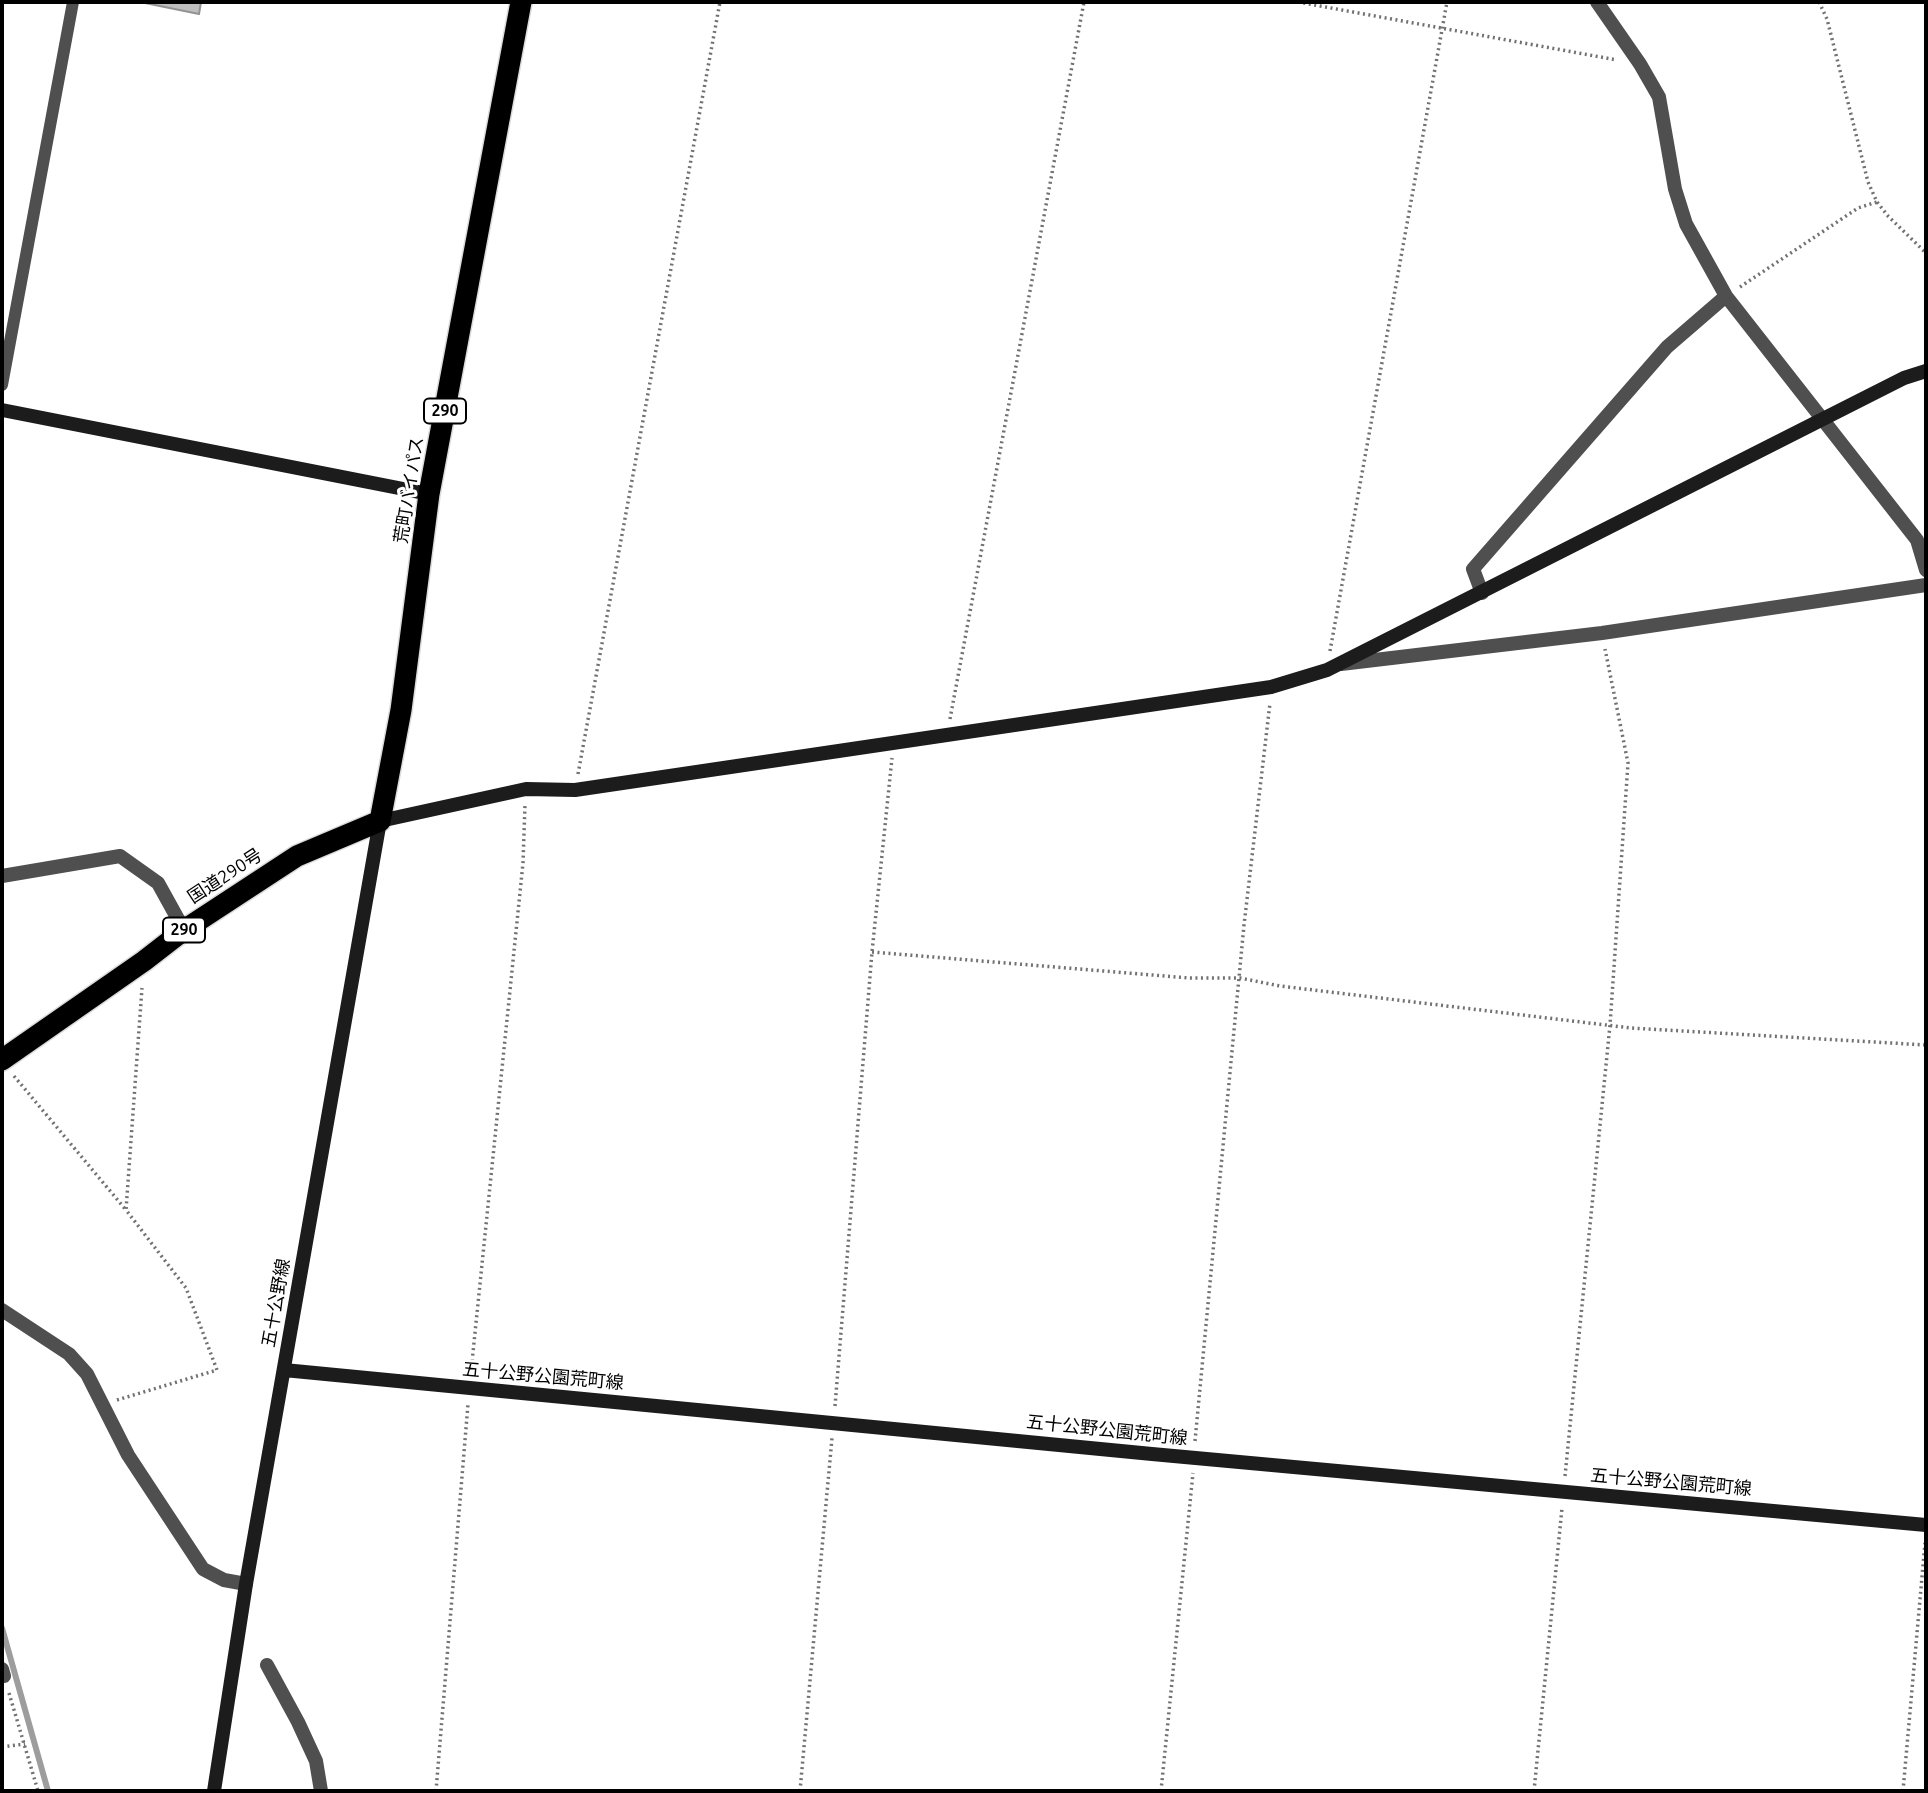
<!DOCTYPE html>
<html>
<head>
<meta charset="utf-8">
<style>
	body { margin:0 }
	#map { position:relative; width:1928px; height:1793px; overflow:hidden; background:#fff; font-family:Ubuntu,sans-serif }
	canvas { display:block }
	.frame { position:absolute; inset:0; border:4px solid #000; pointer-events:none }
</style>
</head>
<body>
<div id="map">
<canvas width="1928" height="1793"></canvas>
<div class="frame"></div>
</div>
<script>
const c = document.querySelector('canvas').getContext('2d');
c.lineJoin = 'round';
function toPath(rows) {
  const path = new Path2D();
  for (const r of rows) {
    path.moveTo(r[0], r[1]);
    for (let i = 2; i < r.length; i += 2) path.lineTo(r[i], r[i + 1]);
  }
  return path;
}
function trace(path, color, width, dash) {
  c.strokeStyle = color;
  c.lineWidth = width;
  c.lineCap = dash ? 'butt' : 'round';
  c.setLineDash(dash || []);
  c.stroke(path);
}
function fillPath(path, color) {
  c.fillStyle = color;
  c.fill(path, 'evenodd');
}
function drawText(font, color, halo, rows, align = 'center') {
  c.font = font + ' Ubuntu,"Noto Sans JP",sans-serif';
  c.lineWidth = 6;
  c.setLineDash([]);
  c.textBaseline = 'middle';
  c.strokeStyle = halo;
  c.fillStyle = color;
  for (const [text, x, y, turn = 0] of rows) {
    c.save();
    c.translate(x, y);
    c.rotate((+turn || 0) * Math.PI / 180);
    c.textAlign = isNaN(turn) ? turn : align;
    if (halo) c.strokeText(text, 0, 0);
    c.fillText(text, 0, 0);
    c.restore();
  }
}
trace(toPath([
	[2,1628,48,1791]
]), '#9d9d9d', 6);
const building = toPath([
	[140,2,201,2,199,14,140,2]
]);
fillPath(building, '#bfbfbf');
trace(building, '#939393', 2);
const highway = toPath([
	[2,1060,144,961,184,930,297,856,380,821,401,710,429,494,521,2]
]);
trace(highway, '#dbdbdb', 24);
trace(toPath([
	[1298,2,1617,60],
	[1819,2,1827,19,1868,182,1877,202,1888,216,1926,253],
	[1740,287,1858,208,1877,202],
	[1330,651,1447,2],
	[950,719,1084,2],
	[578,774,720,2],
	[872,952,1189,978,1240,978,1280,986,1631,1028,1926,1045],
	[14,1076,126,1210],
	[471,1372,523,863,525,805],
	[117,1400,217,1370,186,1288,126,1210,142,988],
	[835,1406,872,952,892,758],
	[1195,1441,1244,925,1270,703],
	[1565,1476,1610,1025,1628,763,1605,649],
	[9,1693,38,1791],
	[2,1747,25,1744],
	[436,1791,468,1404],
	[800,1791,832,1438],
	[1161,1791,1193,1473],
	[1534,1791,1562,1508],
	[1903,1791,1925,1543]
]), '#717171', 3.5, [2, 3.5]);
trace(toPath([
	[2,385,73,2]
]), '#4f4f4f', 12);
trace(toPath([
	[1597,2,1640,64,1659,97,1675,189,1686,224,1726,296,1917,540,1926,570],
	[1482,593,1473,569,1667,347,1726,296],
	[1341,664,1602,633,1926,585],
	[2,876,120,856,158,883,184,930],
	[2,1310,69,1354,87,1374,128,1455,203,1569,224,1580,246,1584],
	[267,1665,298,1722,316,1761,321,1791],
	[2,1669,4,1676]
]), '#4f4f4f', 14);
trace(toPath([
	[2,410,429,494],
	[284,1370,1152,1454,1926,1525],
	[214,1791,246,1584,380,821,526,789,575,790,1271,687,1327,670,1904,378,1926,371]
]), '#1c1c1c', 14);
trace(highway, '#000', 21);
for (const [x, y, w] of [
	[445,411,42],
	[184,930,42]
]) {
  const box = new Path2D();
  box.roundRect(x - w / 2, y - 12.5, w, 25, 5);
  c.fillStyle = '#fff';
  c.fill(box);
  trace(box, '#000', 2);
}
drawText('bold 16px', '#000', null, [
	["290",445,411],
	["290",184,930]
]);
drawText('18px', '#000', '#fff', [
	["荒町バイパス",409,490,-81],
	["国道290号",225,876,-33],
	["五十公野線",276,1303,-80],
	["五十公野公園荒町線",543,1376,5],
	["五十公野公園荒町線",1107,1430,6],
	["五十公野公園荒町線",1671,1482,5]
]);
</script>
</body>
</html>
